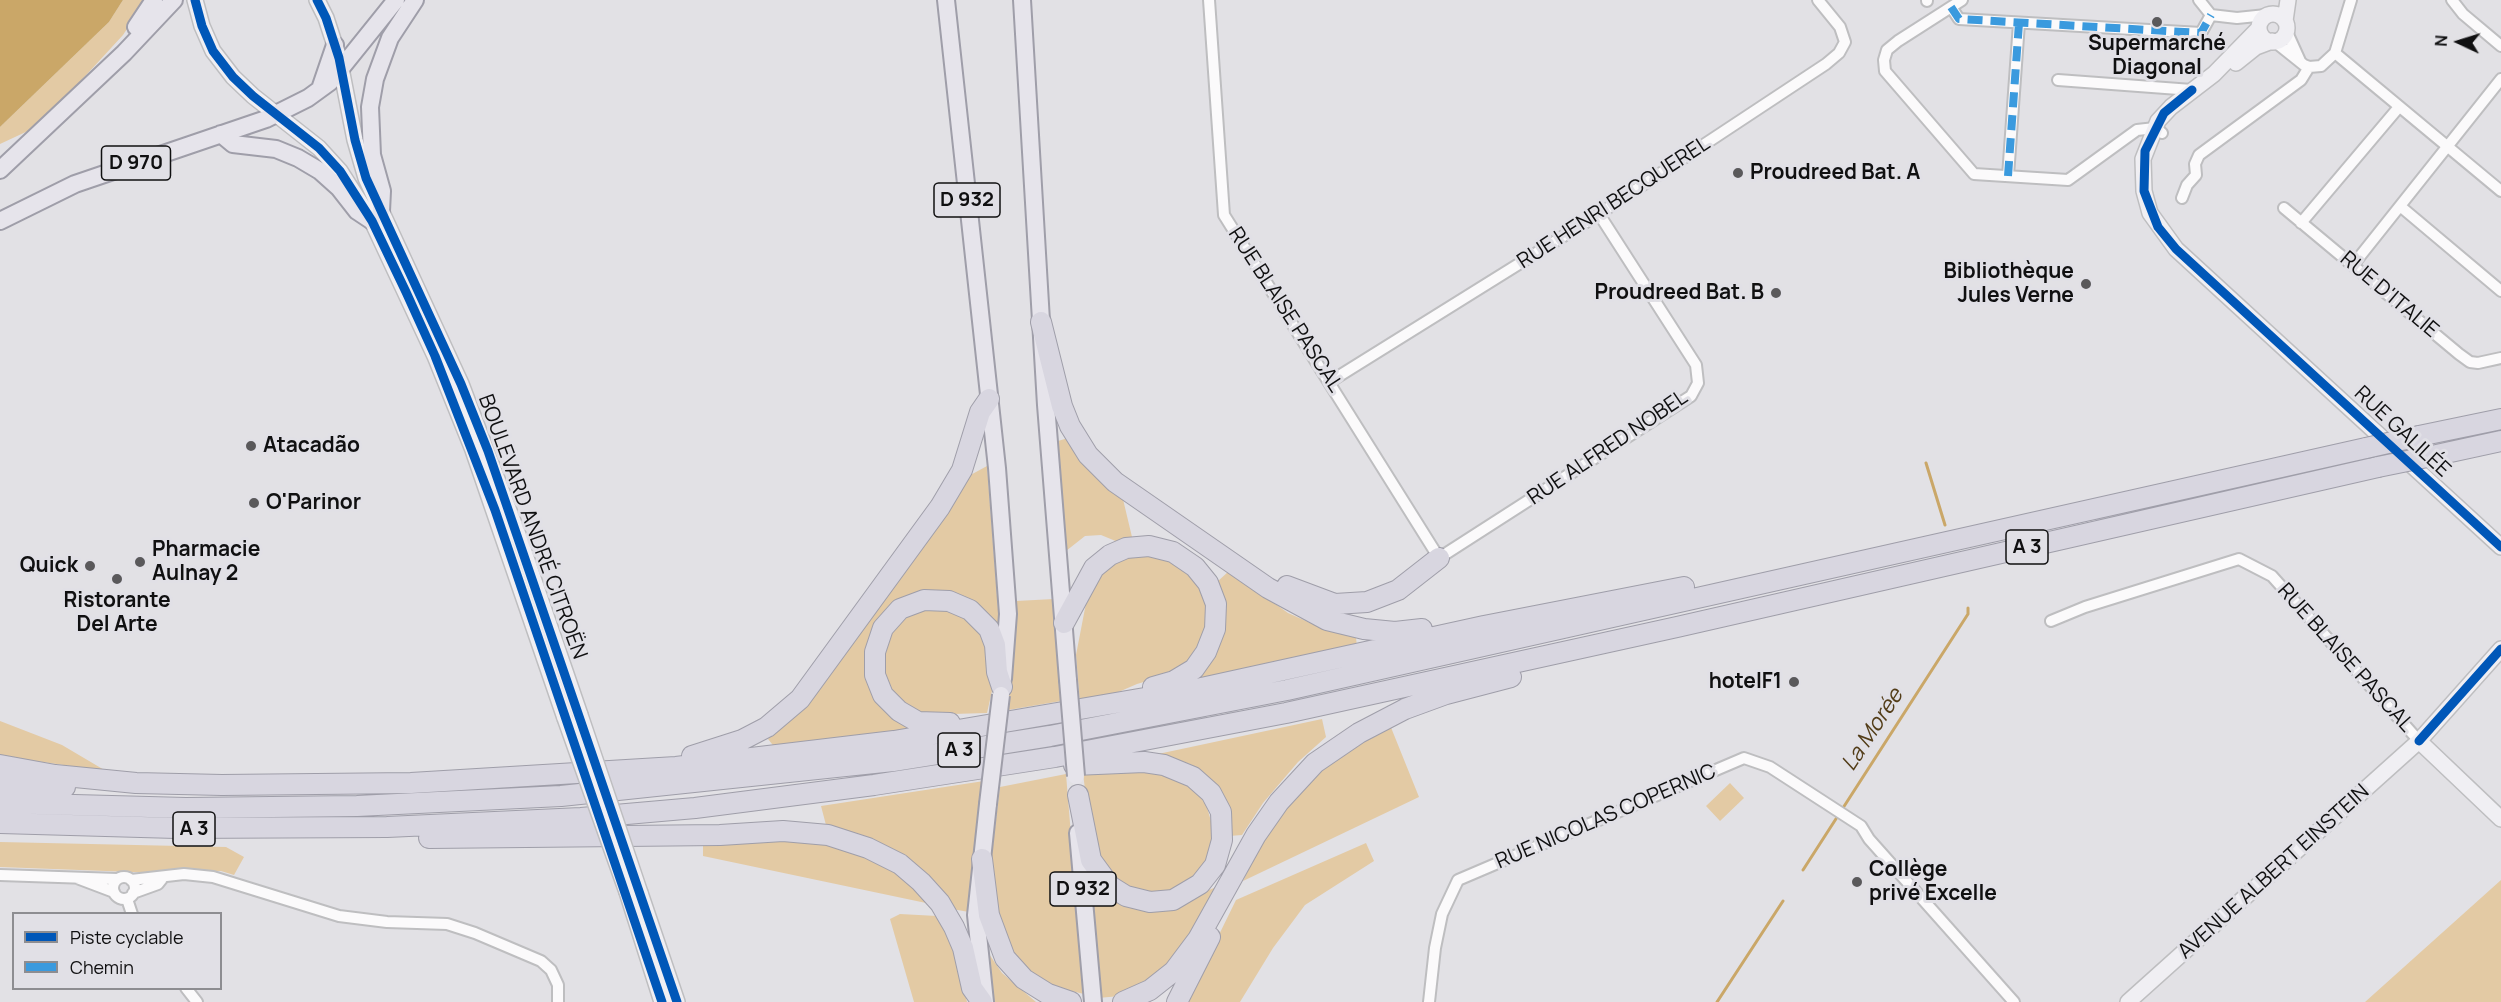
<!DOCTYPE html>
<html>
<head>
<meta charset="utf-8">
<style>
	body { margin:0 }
	#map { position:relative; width:2501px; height:1002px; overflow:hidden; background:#e2e1e5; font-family:Manrope,sans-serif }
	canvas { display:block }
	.legend { position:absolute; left:12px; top:912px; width:210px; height:78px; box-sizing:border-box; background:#e1e0e6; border:2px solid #8d8d91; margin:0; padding:8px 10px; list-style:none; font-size:18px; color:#101011 }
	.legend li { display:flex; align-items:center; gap:12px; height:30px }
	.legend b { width:30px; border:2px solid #8d8d91 }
	.north { position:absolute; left:2429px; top:12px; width:60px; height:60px; -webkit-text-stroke:4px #e1e0e6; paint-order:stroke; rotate:274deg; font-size:16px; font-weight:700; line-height:24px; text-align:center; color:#101011 }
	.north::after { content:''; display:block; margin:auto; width:21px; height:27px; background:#101011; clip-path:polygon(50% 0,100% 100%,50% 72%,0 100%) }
</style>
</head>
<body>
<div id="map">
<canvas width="2501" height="1002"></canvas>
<ul class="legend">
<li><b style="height:8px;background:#0057b8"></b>Piste cyclable</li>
<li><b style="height:8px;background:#3a9ade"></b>Chemin</li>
</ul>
<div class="north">N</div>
</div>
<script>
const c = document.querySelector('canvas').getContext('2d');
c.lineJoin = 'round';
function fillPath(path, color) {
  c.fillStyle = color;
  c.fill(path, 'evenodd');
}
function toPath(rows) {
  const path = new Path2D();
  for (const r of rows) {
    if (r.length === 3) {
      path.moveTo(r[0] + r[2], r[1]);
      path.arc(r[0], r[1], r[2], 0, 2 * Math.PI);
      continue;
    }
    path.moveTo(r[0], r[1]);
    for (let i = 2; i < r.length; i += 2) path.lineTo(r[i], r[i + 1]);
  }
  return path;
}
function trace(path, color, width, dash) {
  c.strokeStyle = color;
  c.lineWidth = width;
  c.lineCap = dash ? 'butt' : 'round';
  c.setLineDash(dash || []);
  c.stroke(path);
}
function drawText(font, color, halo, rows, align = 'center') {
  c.font = font + ' Manrope,sans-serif';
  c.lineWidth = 6;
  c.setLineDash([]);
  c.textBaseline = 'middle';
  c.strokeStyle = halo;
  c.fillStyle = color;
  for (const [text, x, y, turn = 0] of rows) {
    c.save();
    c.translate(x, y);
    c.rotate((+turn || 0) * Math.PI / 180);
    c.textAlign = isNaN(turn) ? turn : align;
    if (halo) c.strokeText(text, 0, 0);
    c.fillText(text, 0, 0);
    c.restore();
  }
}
fillPath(toPath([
	[123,0,146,0,123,35,65,98,30,130,0,144,0,127,109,22],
	[1068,438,1122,495,1132,537,1118,542,1101,535,1085,536,1066,551,1058,441],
	[987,466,999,622,993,625,971,604,896,606,869,680,915,730,776,749,768,739,808,702,965,478],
	[1145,554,1165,559,1190,573,1204,593,1207,618,1202,639,1188,663,1167,675,1137,684,1100,700,1080,704,1076,655,1087,598,1100,575,1119,560],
	[1229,571,1288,613,1326,630,1356,637,1357,648,1200,681,1198,674,1217,582],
	[1054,599,1061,701,1008,710,1016,601],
	[945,608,964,617,981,633,996,673,987,713,918,715,888,690,883,671,884,650,892,632,905,615,923,610],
	[1322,719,1326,737,1298,762,1263,803,1242,835,1229,836,1223,797,1211,779,1190,764,1171,759,1144,757],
	[0,721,62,745,106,771,0,756],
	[1390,725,1419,797,1243,881,1270,826,1318,771],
	[1119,767,1159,773,1175,779,1194,790,1206,804,1213,828,1211,850,1203,870,1171,893,1148,896,1128,890,1101,864,1090,830,1083,773],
	[1066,774,1084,994,1054,987,1026,974,1006,949,989,877,1000,787],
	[984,781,969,912,952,909,826,825,821,806],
	[1730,783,1744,798,1720,821,1706,806],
	[826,840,895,868,923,893,926,903,703,856,703,843,718,841],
	[0,842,226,847,244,857,234,875,221,871,159,873,0,867],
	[1366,843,1374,861,1305,905,1273,948,1240,1002,1186,1002,1236,900],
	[1088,867,1106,891,1198,895,1216,887,1193,929,1170,963,1149,981,1120,996,1098,998],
	[2501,880,2501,1002,2365,1002],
	[900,914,937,916,950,937,967,1002,914,1002,890,919],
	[987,951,1002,973,1036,1002,992,1002]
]), '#e3caa4');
fillPath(toPath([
	[0,0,123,0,109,22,0,127]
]), '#caa768');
trace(toPath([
	[1926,463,1945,525],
	[1803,870,1968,614,1968,608],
	[1717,1002,1783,901]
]), '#caa768', 3);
const street = toPath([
	[1209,0,1224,215,1439,558,1691,396,1698,383,1696,365,1599,214],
	[1927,0,1927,1],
	[1962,0,1898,41,1887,50,1884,60,1885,71,1974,174,2068,180,2137,130,2155,128,2162,133],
	[2199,0,2211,15,2237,18,2266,15],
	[2452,0,2463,14,2501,46],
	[1951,7,1959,19,2201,33,2211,15],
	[2286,30,2300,61],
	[2274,41,2304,65,2309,67,2321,66,2335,53,2351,0],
	[2335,53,2501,191],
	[2058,80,2192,90],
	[2008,176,2019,23],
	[2182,198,2187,185,2196,175,2195,164,2199,155,2301,80,2309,67],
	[2400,206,2501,291],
	[2284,208,2459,354,2470,362,2478,363,2501,358],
	[2301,223,2399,107],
	[2353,265,2501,79],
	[1331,381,1599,214,1826,64,1839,53,1845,42,1840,27,1818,0],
	[2051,621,2085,607,2239,559,2272,576,2419,741],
	[0,875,117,879],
	[124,888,11],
	[77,878,114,892],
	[131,880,184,874,213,877,339,916,387,922,447,924,475,933,541,961,551,970,558,985,558,1002],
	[133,893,158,884,162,879],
	[127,899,132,914],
	[186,988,197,1002],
	[1429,1002,1435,948,1442,914,1458,880,1744,758,1770,767,1861,826,1869,839,2014,1002]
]);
const secondary = toPath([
	[195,0,202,26,213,51,233,77,253,96,319,148,340,171,372,221,435,356,473,450,565,718],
	[317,0,326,18,339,58,355,140,366,178,461,384,520,540,580,715],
	[2273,28,14],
	[2285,21,2288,0],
	[2259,28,2214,74,2171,107,2158,121,2143,159,2144,191,2150,213,2176,249,2501,547],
	[2236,63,2256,47,2272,41],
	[2419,741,2501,819],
	[627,892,662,1002],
	[640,893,677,1002],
	[2128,1002,2419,741,2501,649]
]);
const primary = toPath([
	[946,0,997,468,1008,614,1003,679],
	[1022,0,1046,405,1068,680],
	[136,27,154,0],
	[321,86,335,45],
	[221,134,233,144,276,149,298,158,320,171,339,188,357,211,372,221],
	[0,170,124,53,174,0],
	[381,211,382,191,372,155,370,107,375,79,390,38,415,0],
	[0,221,75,184,266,119,308,98,330,82,396,0],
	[1078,833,1093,1002],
	[985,1002,976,915,988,804]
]);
const highway = toPath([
	[1041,322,1062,406,1070,426,1088,455,1115,482,1268,588,1327,620,1364,629,1395,632,1422,629],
	[2419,436,2501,419],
	[2432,456,2501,441],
	[1287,586,1335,604,1367,602,1398,590,1439,558],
	[1064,623,1094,568,1110,555,1126,548,1149,546,1173,552,1195,567,1208,583,1216,604,1215,629,1206,652,1194,669,1174,681,1153,687],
	[950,723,918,722,899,711,883,695,875,675,875,652,883,628,900,609,924,600,949,601,970,610,989,629,995,645,997,672,1002,687],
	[692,756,742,740,767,727,800,699,940,507,962,470,980,412,989,399],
	[0,765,55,775,136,783,222,785,411,783,676,767,894,741,1197,689,1484,626,1684,587],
	[1074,765,1144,762,1164,765,1193,777,1211,793,1221,812,1222,840,1215,865,1200,884,1173,900,1150,902,1126,896,1110,886,1091,860,1078,795],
	[0,784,65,787],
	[0,803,186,808,357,806,561,796,893,761,1050,736,1287,690,2366,448],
	[0,823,176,828,387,827,581,818,695,808,874,785,1055,757,1286,713,1677,627,2378,467],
	[429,838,720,835,783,831,828,835,868,848,900,864,921,882,940,903,954,927,963,948,972,988,982,1002],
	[982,859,989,915,1005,958,1024,979,1048,994,1071,1002],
	[1123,1002,1150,990,1174,971,1198,939,1256,835,1279,802,1315,763,1359,733,1405,709,1446,694,1511,677],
	[1177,1002,1210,937]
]);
trace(street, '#bebec0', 14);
trace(secondary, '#bebec0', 18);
trace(primary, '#9f9ea9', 20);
trace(highway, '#9f9ea9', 22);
trace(street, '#fbfafb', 10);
trace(secondary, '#f0eff3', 15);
trace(primary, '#e6e4eb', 16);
trace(highway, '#d8d6e0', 20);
const secondaryBridge = toPath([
	[580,715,640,893],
	[565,718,627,892]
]);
const primaryBridge = toPath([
	[1068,680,1076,776],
	[988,804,1001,695]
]);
const highwayBridge = toPath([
	[2366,448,2419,436],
	[2378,467,2432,456]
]);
trace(secondaryBridge, '#bebec0', 18, []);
trace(primaryBridge, '#9f9ea9', 20, []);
trace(highwayBridge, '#9f9ea9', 22, []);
trace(secondaryBridge, '#f0eff3', 15);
trace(primaryBridge, '#e6e4eb', 16);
trace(highwayBridge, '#d8d6e0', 20);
trace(toPath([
	[1951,7,1959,19,2201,33,2211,15],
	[2008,176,2019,23]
]), '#3a9ade', 8, [15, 8]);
trace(toPath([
	[195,0,202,26,213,51,233,77,253,96,319,148,340,171,372,221,406,292,435,356,495,510,662,1002],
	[317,0,326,18,339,58,355,140,366,178,461,384,488,451,677,1002],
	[2192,90,2164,113,2145,151,2144,191,2158,227,2176,249,2501,547],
	[2419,741,2501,649]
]), '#0057b8', 9);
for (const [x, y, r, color] of [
	[2157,22,6,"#5a595b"],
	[1738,173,6,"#5a595b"],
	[2086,284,6,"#5a595b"],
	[1776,293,6,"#5a595b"],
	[251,446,6,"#5a595b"],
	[254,503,6,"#5a595b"],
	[140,562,6,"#5a595b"],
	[90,566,6,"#5a595b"],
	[117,579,6,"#5a595b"],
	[1794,682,6,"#5a595b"],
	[1857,882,6,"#5a595b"]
]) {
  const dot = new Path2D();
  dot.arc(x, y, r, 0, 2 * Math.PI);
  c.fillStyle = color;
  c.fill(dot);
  trace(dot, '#e1e0e6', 2);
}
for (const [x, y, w] of [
	[136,163,69],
	[967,200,66],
	[2027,547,42],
	[959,750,42],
	[194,829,42],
	[1083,889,66]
]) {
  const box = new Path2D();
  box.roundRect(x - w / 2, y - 17, w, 34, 4.5);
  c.fillStyle = '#e1e0e6';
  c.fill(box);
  trace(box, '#101011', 1.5);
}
drawText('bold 20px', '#101011', null, [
	["D 970",136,163],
	["D 932",967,200],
	["A 3",2027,547],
	["A 3",959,750],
	["A 3",194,829],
	["D 932",1083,889]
]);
drawText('bold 21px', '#101011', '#e1e0e6', [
	["Supermarché",2157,44,"center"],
	["Diagonal",2157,68,"center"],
	["Proudreed Bat. A",1750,173],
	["Bibliothèque",2074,272,"right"],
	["Jules Verne",2074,296,"right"],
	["Proudreed Bat. B",1764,293,"right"],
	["Atacadão",263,446],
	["O'Parinor",266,503],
	["Pharmacie",152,550],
	["Aulnay 2",152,574],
	["Quick",78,566,"right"],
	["Ristorante",117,601,"center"],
	["Del Arte",117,625,"center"],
	["hotelF1",1782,682,"right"],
	["Collège",1869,870],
	["privé Excelle",1869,894]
], 'left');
drawText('21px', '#101011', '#e1e0e6', [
	["RUE HENRI BECQUEREL",1614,203,-33],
	["RUE D'ITALIE",2389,295,40],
	["RUE BLAISE PASCAL",1285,310,57],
	["RUE GALILÉE",2402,432,43],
	["RUE ALFRED NOBEL",1608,448,-34],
	["BOULEVARD ANDRÉ CITROËN",532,527,70],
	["RUE BLAISE PASCAL",2345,658,48],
	["RUE NICOLAS COPERNIC",1606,817,-23],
	["AVENUE ALBERT EINSTEIN",2274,872,-42]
]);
drawText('italic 22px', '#533d18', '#e1e0e6', [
	["La Morée",1873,730,-57]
]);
</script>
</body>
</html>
